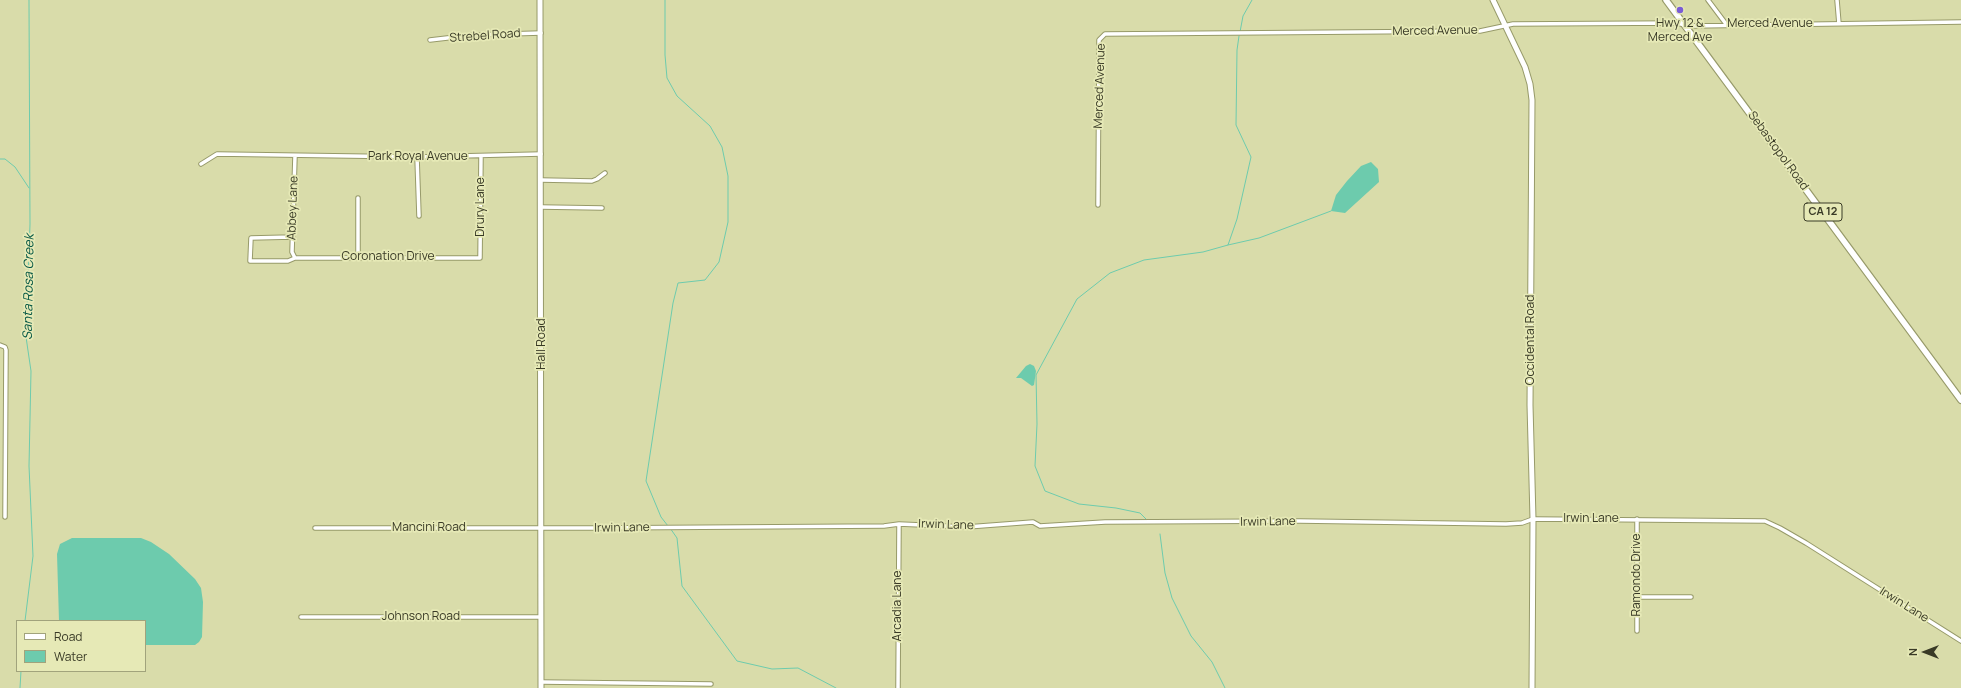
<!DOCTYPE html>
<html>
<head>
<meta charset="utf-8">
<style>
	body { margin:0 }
	#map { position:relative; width:1961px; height:688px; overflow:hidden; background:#d9dcaa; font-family:Manrope,sans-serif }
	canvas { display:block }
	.legend { position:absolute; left:16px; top:620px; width:130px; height:52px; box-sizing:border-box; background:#e6e9b6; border:1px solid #a1a37c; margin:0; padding:5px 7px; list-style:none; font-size:12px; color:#393a26 }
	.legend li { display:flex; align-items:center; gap:8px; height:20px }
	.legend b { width:20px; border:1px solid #a1a37c }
	.north { position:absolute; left:1905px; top:632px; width:40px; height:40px; -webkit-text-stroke:3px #e6e9b6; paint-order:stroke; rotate:270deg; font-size:11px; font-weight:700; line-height:16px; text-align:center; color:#393a26 }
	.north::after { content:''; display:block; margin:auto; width:14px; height:18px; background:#393a26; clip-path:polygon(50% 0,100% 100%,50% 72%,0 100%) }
</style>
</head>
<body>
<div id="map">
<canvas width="1961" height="688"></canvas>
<ul class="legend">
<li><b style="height:5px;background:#fff"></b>Road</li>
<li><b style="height:11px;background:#6dcbad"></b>Water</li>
</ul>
<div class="north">N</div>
</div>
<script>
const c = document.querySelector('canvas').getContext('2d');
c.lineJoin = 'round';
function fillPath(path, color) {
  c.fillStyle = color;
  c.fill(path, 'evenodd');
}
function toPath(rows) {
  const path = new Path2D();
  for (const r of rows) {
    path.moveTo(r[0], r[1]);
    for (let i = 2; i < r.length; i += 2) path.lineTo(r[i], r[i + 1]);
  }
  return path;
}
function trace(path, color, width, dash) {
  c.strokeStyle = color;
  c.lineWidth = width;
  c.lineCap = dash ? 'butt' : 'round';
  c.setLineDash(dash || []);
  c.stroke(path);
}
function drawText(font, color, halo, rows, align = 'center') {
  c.font = font + ' Manrope,sans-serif';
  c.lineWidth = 3.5;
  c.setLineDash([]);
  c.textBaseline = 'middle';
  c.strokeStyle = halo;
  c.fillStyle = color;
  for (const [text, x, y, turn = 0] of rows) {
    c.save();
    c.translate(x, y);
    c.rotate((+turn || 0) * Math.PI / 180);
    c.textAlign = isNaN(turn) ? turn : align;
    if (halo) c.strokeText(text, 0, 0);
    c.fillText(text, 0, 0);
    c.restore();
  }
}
fillPath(toPath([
	[1371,162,1378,169,1379,182,1345,213,1331,211,1336,195,1347,181,1361,166],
	[1030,364,1034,366,1036,371,1034,385,1032,386,1021,378,1016,378,1026,366],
	[72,538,141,538,151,542,169,554,195,579,201,588,203,602,202,637,199,642,195,645,145,645,145,621,59,621,57,554,60,544]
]), '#6dcbad');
trace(toPath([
	[665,0,665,55,667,78,677,96,710,126,722,147,728,176,728,222,719,262,705,280,678,283,673,303,646,481,661,517,668,526],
	[1240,32,1243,16,1252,0],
	[0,159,5,159,15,167,29,188],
	[1228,245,1259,238,1331,211],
	[1146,519,1140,513,1116,508,1079,504,1045,491,1035,466,1037,424,1036,375,1077,299,1110,273,1144,260,1203,252,1228,245,1237,219,1251,157,1236,125,1237,50,1239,36],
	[670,528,677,538,682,586,737,661,772,669,798,668,836,688],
	[1160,534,1165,573,1172,598,1191,636,1212,662,1225,688],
	[25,621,33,556,29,466,31,371,26,337,30,224,29,0],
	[20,688,21,671]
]), '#6dcbad', 1);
const street = toPath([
	[1708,0,1726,24],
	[1837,0,1839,24],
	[430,40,473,35,541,33],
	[295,156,292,252,295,258],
	[417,157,419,216],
	[201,164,217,154,417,157,541,154],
	[541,180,592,181,597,179,605,173],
	[358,198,358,257],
	[1098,205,1099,40,1105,34,1480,31,1513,24,1676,23,1691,26,1961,22],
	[541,207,602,208],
	[292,237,251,238,250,261,288,261,295,258,480,258,481,156],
	[0,345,5,347,6,350,5,517],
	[1637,519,1637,631],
	[315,528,593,528,884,526,899,524,967,527,1033,522,1040,526,1105,522,1300,521,1506,524,1522,523,1533,519,1765,521,1780,528,1806,543,1961,641],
	[1637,597,1691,597],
	[301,617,541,617],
	[541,682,711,684],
	[898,688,899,524]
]);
const secondary = toPath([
	[540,0,541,688],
	[1493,0,1525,67,1530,84,1532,100,1530,405,1533,519,1532,688]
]);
const primary = toPath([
	[1666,0,1961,400]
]);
trace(street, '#979a6a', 5.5);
trace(secondary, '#979a6a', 7);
trace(primary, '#979a6a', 8);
trace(street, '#fff', 3.5);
trace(secondary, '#fff', 5);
trace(primary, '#fff', 5.5);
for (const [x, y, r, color] of [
	[1680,10,4,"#7a5cd6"]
]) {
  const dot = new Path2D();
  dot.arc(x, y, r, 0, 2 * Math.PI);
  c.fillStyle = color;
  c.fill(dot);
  trace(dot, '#e6e9b6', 1.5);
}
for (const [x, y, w] of [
	[1823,212,38]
]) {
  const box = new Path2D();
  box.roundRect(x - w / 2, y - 9, w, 18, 3);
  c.fillStyle = '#e6e9b6';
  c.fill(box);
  trace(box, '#393a26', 1);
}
drawText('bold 11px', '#393a26', null, [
	["CA 12",1823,212]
]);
drawText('12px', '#393a26', '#e6e9b6', [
	["Hwy 12 &",1680,24],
	["Merced Ave",1680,38]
]);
drawText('12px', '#393a26', '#e6e9b6', [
	["Merced Avenue",1770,24],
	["Merced Avenue",1435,31,-1],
	["Strebel Road",485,36,-4],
	["Merced Avenue",1100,86,-88],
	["Sebastopol Road",1778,151,54],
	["Park Royal Avenue",418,157],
	["Drury Lane",481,207,-90],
	["Abbey Lane",293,208,-88],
	["Coronation Drive",388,257],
	["Occidental Road",1531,340,-90],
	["Hall Road",542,344,-90],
	["Irwin Lane",1591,519],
	["Irwin Lane",1268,522,-1],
	["Irwin Lane",946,525,2],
	["Mancini Road",429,528],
	["Irwin Lane",622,528,-1],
	["Ramondo Drive",1637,575,-90],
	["Irwin Lane",1904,605,32],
	["Arcadia Lane",898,606,-90],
	["Johnson Road",421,617]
]);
drawText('italic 13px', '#065744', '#e6e9b6', [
	["Santa Rosa Creek",29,287,-89]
]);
</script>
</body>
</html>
